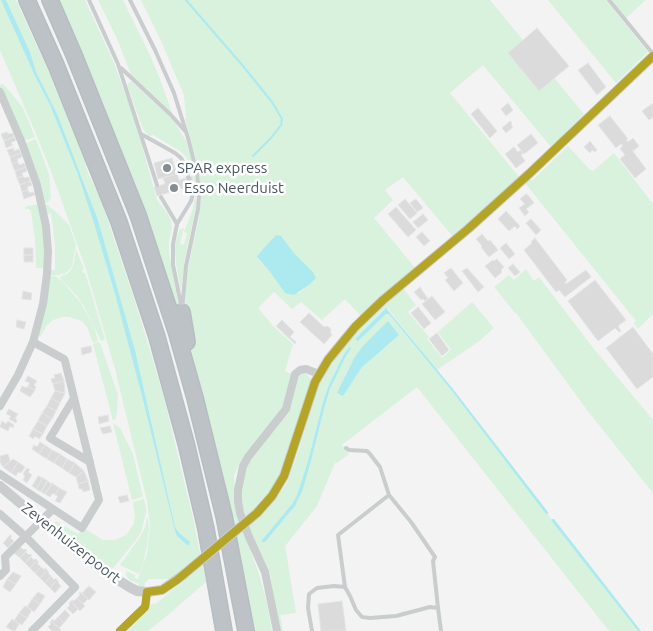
<!DOCTYPE html>
<html>
<head>
<meta charset="utf-8">
<style>
	body { margin:0 }
	canvas { display:block; background:#f3f3f3 }
</style>
</head>
<body>
<canvas width="653" height="631"></canvas>
<script>
const c = document.querySelector('canvas').getContext('2d');
c.lineJoin = 'round';
function fillPath(path, color) {
  c.fillStyle = color;
  c.fill(path, 'evenodd');
}
function toPath(rows) {
  const path = new Path2D();
  for (const r of rows) {
    path.moveTo(r[0], r[1]);
    for (let i = 2; i < r.length; i += 2) path.lineTo(r[i], r[i + 1]);
  }
  return path;
}
function trace(path, color, width, dash) {
  c.strokeStyle = color;
  c.lineWidth = width;
  c.lineCap = dash ? 'butt' : 'round';
  c.setLineDash(dash || []);
  c.stroke(path);
}
function drawText(font, color, halo, rows, align = 'center') {
  c.font = font + ' Ubuntu,sans-serif';
  c.lineWidth = 5;
  c.setLineDash([]);
  c.textBaseline = 'middle';
  c.strokeStyle = halo;
  c.fillStyle = color;
  for (const [text, x, y, turn = 0] of rows) {
    c.save();
    c.translate(x, y);
    c.rotate((+turn || 0) * Math.PI / 180);
    c.textAlign = isNaN(turn) ? turn : align;
    if (halo) c.strokeText(text, 0, 0);
    c.fillText(text, 0, 0);
    c.restore();
  }
}
fillPath(toPath([
	[0,0,1,0,10,17,35,76,50,105,77,172,93,220,115,294,144,404,175,531,177,536,187,545,190,542,179,534,175,527,135,350,98,220,81,176,36,72,30,52,6,0,16,0,48,70,84,157,88,173,101,200,133,295,152,357,164,398,193,518,206,582,169,614,148,631,124,631,150,605,157,603,188,576,170,579,149,579,145,583,144,587,138,586,139,584,130,580,126,576,126,571,135,575,134,578,138,579,147,554,150,526,147,501,115,369,86,269,52,174,36,134,0,50],
	[57,0,85,0,114,63,134,117,157,200,168,214,171,221,172,228,169,240,169,253,179,309,177,309,142,207,104,108],
	[98,0,123,0,150,55,160,79,172,113,131,75,118,41],
	[141,0,490,0,584,114,551,147,483,65,450,93,520,178,454,238,403,177,385,190,393,200,374,218,416,269,361,316,345,299,322,320,301,302,292,309,274,292,258,308,274,327,293,344,285,371,291,374,286,401,283,410,245,455,239,464,234,476,237,515,259,574,267,603,272,631,253,631,233,527,190,344,186,315,185,292,187,273,199,217,201,197,199,170,185,119,186,118,184,95,161,41],
	[276,235,282,237,294,253,313,272,309,285,299,293,285,293,270,272,258,259,258,255],
	[548,0,606,0,648,52,616,83],
	[612,0,646,0,626,18],
	[131,81,170,117,175,123,186,141,192,160,196,184,196,207,185,258,181,292,176,265,175,245,179,230,184,228,180,244,184,245,187,233,184,232,193,209,195,195,193,188,196,187,190,166,186,157,180,151,153,135,149,136,143,129,127,85],
	[2,84,4,85,11,93,23,108,35,137,23,141,0,88,0,85],
	[36,139,49,174,51,198,47,203,44,202,24,144],
	[568,146,590,170,593,171,614,153,653,204,653,314,638,329,634,323,636,321,525,183,529,180,533,180],
	[39,204,45,243,45,268,36,268,35,240,31,211,29,209,25,209,25,207,28,206],
	[46,204,56,212,69,225,76,245,72,266,68,271,64,274,63,274,62,272,62,274,59,275,49,275,50,270,55,270,55,247,51,213,46,214,44,205],
	[76,249,84,269,82,270,83,273,85,273,91,292,105,340,101,341,84,306,77,296,60,278,61,276,67,274,71,270,74,263],
	[526,269,534,281,539,277,594,349,653,420,653,493,587,410,516,313,515,313,494,287,509,275,514,280],
	[53,275,62,281,81,303,94,327,98,340,97,341,93,343,87,327,82,321,69,317,62,317,53,320,47,325,40,337,38,335,49,277,52,277],
	[403,288,416,305,408,312,429,337,427,339,442,358,451,350,438,332,472,302,494,328,478,342,437,370,388,309,384,309,356,338,357,341,386,314,389,314,452,391,638,631,609,631,417,387,342,445,349,454,337,463,335,463,317,506,286,545,285,545,296,613,280,615,283,631,279,631,270,573,248,526,277,497,287,483,298,452,308,419,322,376,357,330],
	[362,347,368,361,362,367,343,395,345,375,354,358],
	[351,348,346,356,330,389,325,405,311,461,303,489,299,498,295,506,265,542,262,542,262,540,292,504,297,495,308,461,323,402,328,387,343,356],
	[98,342,100,343,118,395,117,412,116,418,113,421,93,344],
	[303,373,308,375,311,380,285,466,271,492,256,508,245,517,241,497,244,473,249,461,283,418,297,378],
	[113,423,120,428,133,454,143,497,132,500],
	[144,499,146,508,146,513,141,532,136,540,111,571,66,537,53,525,56,521,78,534,81,530,85,529,103,540,115,540,126,535,133,525,135,517,133,502],
	[147,518,148,518,149,528,147,545,143,564,139,574,120,565,140,537,145,527]
]), '#d8f2de');
fillPath(toPath([
	[1,0,6,0,30,52,36,72,57,114,98,220,135,350,175,527,179,533,190,542,189,545,187,545,177,536,175,531,144,404,115,294,93,220,77,172,50,105,35,76],
	[276,235,281,236,282,237,294,253,313,272,316,278,309,285,294,295,285,293,270,272,257,257,258,255,264,248],
	[386,308,453,389,548,512,548,514,546,514,452,391,389,314,386,314,358,341,356,340,356,338],
	[388,321,399,335,362,367,343,396,337,393,354,358,362,347],
	[350,347,351,348,350,350,346,356,330,389,325,405,311,461,303,489,299,498,295,506,265,542,262,542,262,540,292,504,297,495,308,461,323,402,328,387,343,356,347,350],
	[552,519,554,519,641,631,638,631,551,520]
]), '#aceaf0');
trace(toPath([
	[186,0,243,66,272,102,282,119,281,125,271,138,253,156]
]), '#aceaf0', 2);
const building = toPath([
	[537,28,569,66,539,91,508,53,537,28],
	[588,63,606,87,597,95,578,70,588,63],
	[508,103,513,110,506,116,501,109,508,103],
	[653,103,653,117,649,120,642,111,653,103],
	[478,108,497,131,490,138,471,114,478,108],
	[610,116,628,139,626,140,628,142,633,138,639,146,633,151,632,150,646,169,635,178,620,159,625,155,620,149,623,145,621,144,616,148,598,125,610,116],
	[510,121,512,123,511,125,513,127,506,133,502,128,510,121],
	[7,132,8,134,13,133,14,137,4,141,1,134,7,132],
	[531,134,538,143,524,154,517,145,531,134],
	[14,137,16,140,11,143,12,145,13,145,6,148,4,141,14,137],
	[590,141,597,150,595,152,592,150,590,153,584,147,590,141],
	[514,147,518,152,521,150,523,153,521,155,525,161,516,168,505,154,514,147],
	[13,148,14,151,19,149,21,153,10,157,7,150,14,148,13,148],
	[21,153,22,157,17,159,18,162,12,164,10,157,21,153],
	[172,158,177,174,158,179,154,163,172,158],
	[18,162,19,165,24,163,26,167,15,171,12,164,18,162],
	[26,167,27,171,22,173,23,176,17,178,15,171,26,167],
	[177,174,179,180,192,176,194,185,157,196,154,187,165,184,163,178,177,174],
	[23,176,24,178,29,177,30,181,20,185,17,178,23,176],
	[30,181,32,185,27,187,28,190,22,192,20,185,30,181],
	[28,190,29,193,34,192,35,195,24,199,22,192,28,190],
	[526,194,527,195,528,195,534,203,526,209,529,212,525,216,519,208,525,204,520,199,526,194],
	[405,199,417,213,410,219,398,205,405,199],
	[416,199,423,208,417,212,410,203,416,199],
	[396,207,416,230,408,237,388,214,396,207],
	[506,211,520,226,517,229,515,226,509,231,498,219,506,211],
	[423,214,428,220,418,228,413,222,423,214],
	[531,219,541,230,536,235,526,223,531,219],
	[422,232,430,241,424,246,416,237,422,232],
	[482,234,488,241,490,240,498,250,489,257,481,247,482,246,476,239,482,234],
	[535,238,567,280,565,282,566,284,586,270,591,277,565,297,559,290,556,292,524,250,532,243,531,242,535,238],
	[506,243,515,254,509,259,500,248,506,243],
	[24,248,33,248,33,255,24,255,24,248],
	[24,255,33,255,33,262,24,262,24,255],
	[497,259,504,267,501,270,502,272,495,278,485,266,493,260,494,261,497,259],
	[513,264,520,272,515,276,508,268,513,264],
	[451,268,463,283,454,291,445,280,448,278,444,273,451,268],
	[467,268,484,287,478,292,462,271,467,268],
	[595,280,626,320,618,326,621,331,619,332,615,328,598,341,568,301,595,280],
	[420,287,428,299,425,301,423,299,421,300,414,292,420,287],
	[23,291,32,293,31,300,22,299,23,291],
	[432,296,445,312,435,320,422,304,432,296],
	[418,307,431,323,424,329,411,313,418,307],
	[309,313,323,326,325,327,327,326,330,328,331,331,330,332,332,335,324,344,300,322,309,313],
	[17,320,26,322,24,329,16,327,17,320],
	[282,320,294,332,290,337,296,342,295,344,276,326,282,320],
	[633,327,653,354,653,377,637,389,606,348,633,327],
	[437,333,449,350,442,356,429,339,437,333],
	[91,346,92,352,82,355,81,348,91,346],
	[61,373,64,381,53,384,51,379,55,378,54,375,61,373],
	[28,376,37,381,34,385,36,387,35,390,28,386,30,383,25,381,28,376],
	[64,381,65,393,55,391,53,384,64,381],
	[22,386,27,388,28,386,35,390,30,397,20,391,22,386],
	[55,391,65,393,60,403,51,398,55,391],
	[51,398,60,403,56,411,47,406,51,398],
	[47,406,56,411,52,419,42,413,47,406],
	[9,409,18,414,15,418,17,420,16,423,9,419,11,416,6,414,9,409],
	[42,413,52,419,47,426,38,421,42,413],
	[108,415,109,421,99,424,98,417,108,415],
	[2,421,6,424,8,421,14,425,13,428,10,426,8,431,0,427,2,421],
	[38,421,47,426,43,434,33,429,38,421],
	[110,426,112,432,103,434,100,428,110,426],
	[33,429,43,434,39,439,35,436,33,439,29,436,33,429],
	[40,442,45,445,39,454,32,449,34,445,37,447,40,442],
	[45,445,52,450,47,459,39,454,45,445],
	[52,450,60,454,54,463,47,459,52,450],
	[8,454,10,461,3,467,0,462,0,456,8,454],
	[60,454,67,459,62,468,54,463,60,454],
	[13,459,18,462,11,473,3,467,13,459],
	[67,459,75,463,69,473,62,468,67,459],
	[18,462,25,467,21,473,18,472,16,476,11,473,18,462],
	[75,463,84,471,76,477,69,473,75,463],
	[27,468,30,470,28,472,32,475,27,483,23,480,25,476,23,474,27,468],
	[84,471,88,481,78,484,76,477,84,471],
	[38,476,43,478,36,489,32,486,38,476],
	[43,478,48,481,41,492,36,489,43,478],
	[47,481,52,484,45,494,41,492,47,481],
	[88,481,90,490,83,492,82,489,79,489,78,484,88,481],
	[52,483,59,488,55,495,53,493,50,497,45,494,52,483],
	[59,488,67,492,60,503,55,501,58,496,55,495,59,488],
	[127,495,129,501,120,503,118,497,127,495],
	[10,535,12,536,10,538,14,541,8,548,3,543,10,535],
	[20,547,24,550,25,549,27,550,20,558,14,553,20,547],
	[26,552,29,555,30,554,32,555,25,563,20,558,26,552],
	[31,557,34,560,35,559,37,560,30,568,25,563,31,557],
	[37,560,39,562,37,563,41,567,35,573,30,568,37,560],
	[41,567,44,570,45,568,47,570,40,578,35,573,41,567],
	[47,570,49,572,48,573,51,576,45,583,40,578,47,570],
	[13,572,21,576,16,584,7,579,13,572],
	[51,576,54,580,56,578,57,580,50,588,45,583,51,576],
	[7,579,16,584,10,592,3,587,7,579],
	[57,580,59,582,58,583,61,586,55,593,50,588,57,580],
	[89,586,96,592,89,600,82,593,89,586],
	[38,592,45,596,40,604,32,599,38,592],
	[80,592,88,599,83,604,77,598,80,595,79,593,80,592],
	[77,598,85,606,80,611,71,601,72,600,74,601,77,598],
	[32,599,40,604,34,612,27,607,32,599],
	[71,601,78,609,73,614,67,608,70,605,69,603,71,601],
	[342,601,346,631,321,631,318,604,342,601],
	[25,606,32,610,27,618,19,613,25,606],
	[65,610,70,615,64,623,58,617,65,610],
	[19,613,27,618,22,625,14,621,19,613],
	[58,617,64,623,59,628,51,621,53,619,54,621,58,617],
	[12,619,19,624,15,631,13,631,6,627,12,619],
	[51,621,61,630,60,631,52,631,48,627,51,624,50,623,51,621]
]);
fillPath(building, '#dbdbdc');
trace(building, '#e4e5e6', 1);
const motorway = toPath([
	[27,0,56,65,119,222,157,337,186,443,206,529,224,631],
	[50,0,74,55,138,215,177,334,195,398,224,516,246,631],
	[182,312,187,342]
]);
trace(motorway, '#b7bec2', 18);
trace(toPath([
	[89,0,118,64,157,185],
	[130,0,155,50,174,93,188,138,197,173,199,195,198,209,186,266,182,310],
	[609,0,653,54],
	[121,68,171,115,185,131],
	[141,134,175,153,181,158,185,166,193,193,191,201,177,224,173,244,173,265,181,305],
	[161,197,177,224],
	[346,448,349,450,367,451,370,454,380,467,389,495,411,522,435,557,433,561,438,608],
	[345,587,338,535,389,495],
	[312,631,308,608,309,594,317,588,334,586,345,587,350,596,356,610,362,617,370,618,396,616,430,607,438,608,441,631]
]), '#cacdce', 4);
trace(toPath([
	[0,92,22,143,37,185,46,226,48,251,47,274,43,304,33,342,18,375,0,406],
	[74,398,50,438,90,462],
	[0,474,82,528,99,500,65,361,64,359,33,342],
	[0,514,25,536,75,587,32,631],
	[0,576,6,570,5,557,53,509],
	[120,631,145,607,146,604,147,592],
	[277,631,265,572,249,537,240,513,238,501,238,490,243,466,248,457,286,409,295,374,300,370,306,369,319,374]
]), '#cacdce', 8);
trace(toPath([
	[0,486,66,542,110,575,131,588,137,591,147,592,162,590,183,575],
	[257,513,272,496,284,476,315,382,328,360,355,327,383,300,468,229,530,173,653,56]
]), '#cacdce', 10);
trace(motorway, '#bcc2c6', 15);
trace(toPath([
	[183,575,257,513]
]), '#cacdce', 10);
trace(toPath([
	[147,592,162,590,177,580,257,513,272,496,284,476,315,382,328,360,355,327,383,300,468,229,530,173,653,56],
	[120,631,145,607,147,592]
]), '#b4a526', 8);
for (const [x, y, r, color] of [
	[167,168,5,"#848e93"],
	[174,188,5,"#848e93"]
]) {
  const dot = new Path2D();
  dot.arc(x, y, r, 0, 2 * Math.PI);
  c.fillStyle = color;
  c.fill(dot);
  trace(dot, '#fff', 2);
}
drawText('15px', '#495860', '#fff', [
	["SPAR express",177,168],
	["Esso Neerduist",184,188]
], 'left');
drawText('15px', '#495860', '#fff', [
	["Zevenhuizerpoort",71,543,38]
]);
</script>
</body>
</html>
